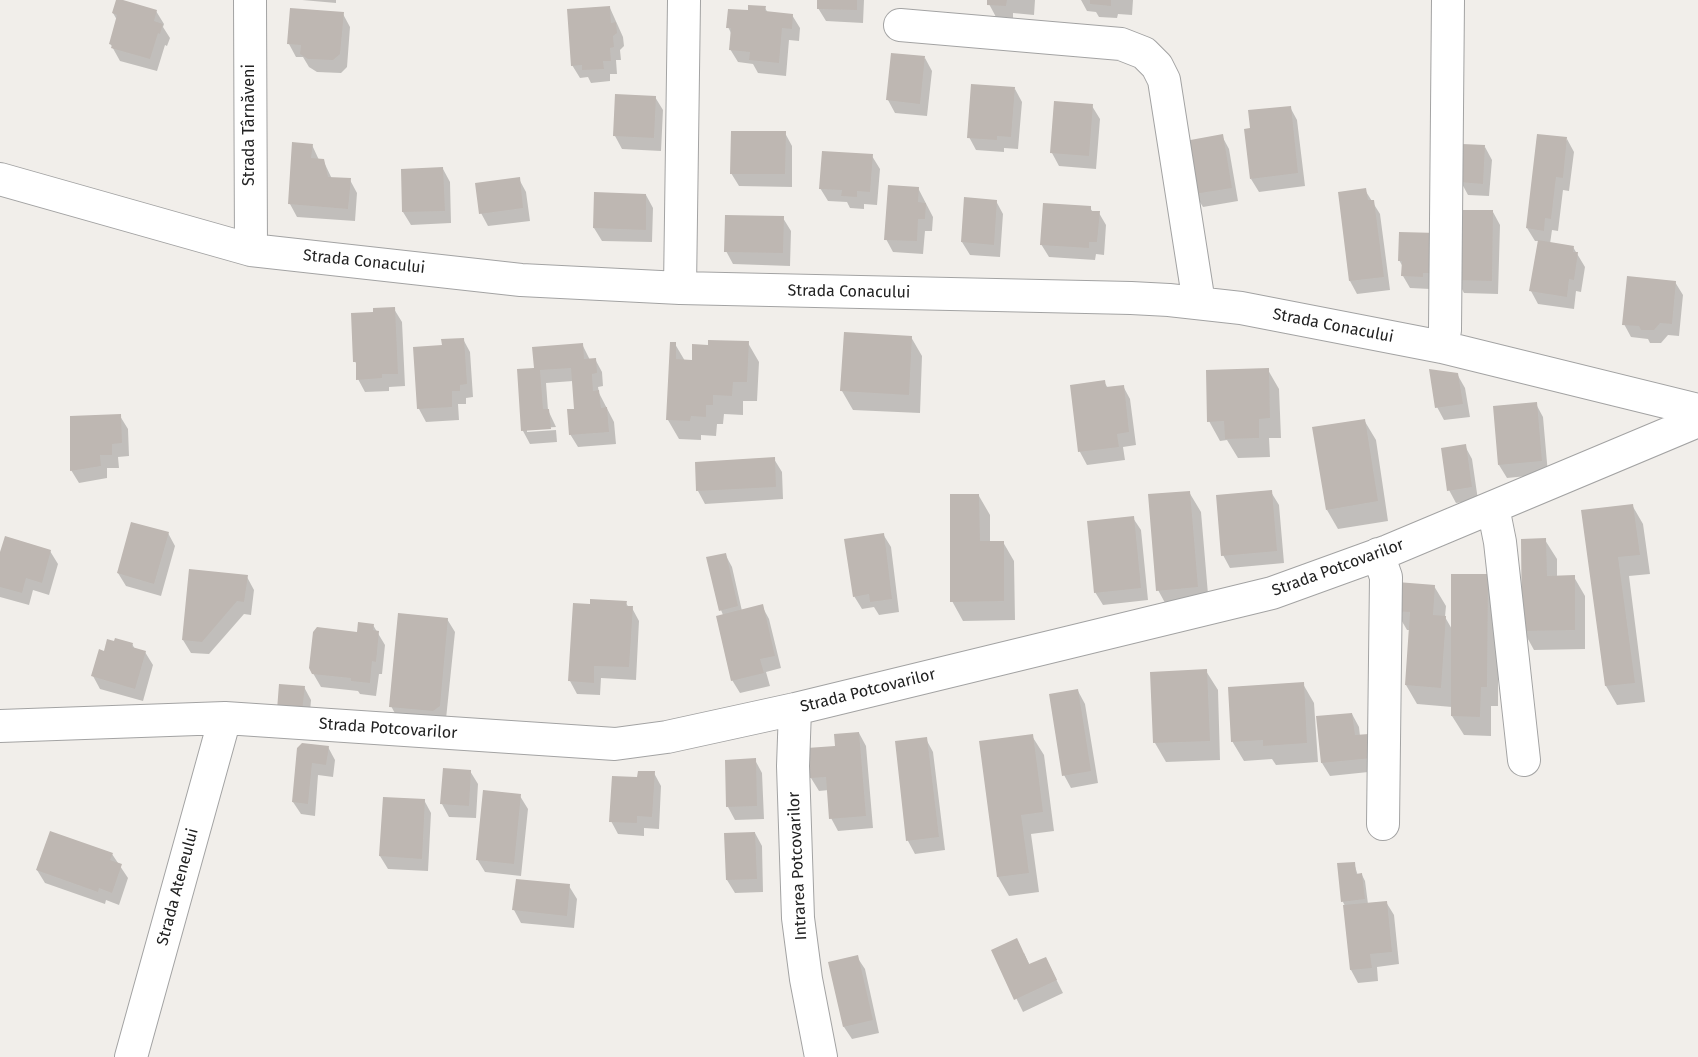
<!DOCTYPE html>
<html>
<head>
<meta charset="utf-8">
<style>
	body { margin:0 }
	canvas { display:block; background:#f1eeea }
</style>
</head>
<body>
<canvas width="1698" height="1057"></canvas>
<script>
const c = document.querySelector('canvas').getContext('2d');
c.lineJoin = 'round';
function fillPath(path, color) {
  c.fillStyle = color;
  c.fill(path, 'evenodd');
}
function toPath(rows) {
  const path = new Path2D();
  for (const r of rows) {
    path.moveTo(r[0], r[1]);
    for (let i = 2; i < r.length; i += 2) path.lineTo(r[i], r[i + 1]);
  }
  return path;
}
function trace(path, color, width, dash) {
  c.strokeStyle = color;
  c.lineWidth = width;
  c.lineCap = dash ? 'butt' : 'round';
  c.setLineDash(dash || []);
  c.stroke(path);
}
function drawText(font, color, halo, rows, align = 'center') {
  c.font = font + ' "Fira Sans",sans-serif';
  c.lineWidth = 6;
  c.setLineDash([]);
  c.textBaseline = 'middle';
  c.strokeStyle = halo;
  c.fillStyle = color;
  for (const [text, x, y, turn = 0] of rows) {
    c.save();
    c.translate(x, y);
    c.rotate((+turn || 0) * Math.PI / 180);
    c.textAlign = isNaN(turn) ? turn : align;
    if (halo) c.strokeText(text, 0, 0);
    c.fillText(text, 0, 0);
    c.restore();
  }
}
fillPath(toPath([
	[117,0,156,11,164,24,163,27,170,38,167,46,165,45,157,71,120,61,110,43,117,20,113,13],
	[302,0,336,0,336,3],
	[818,0,864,0,863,23,826,21,818,8],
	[989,0,1035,0,1034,15,1013,13,1013,18,996,17,989,4],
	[1081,0,1133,0,1132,15,1118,14,1117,18,1099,17,1096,12,1087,11],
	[610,8,623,37,624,46,620,50,621,60,616,60,617,74,610,74,610,81,591,83,588,77,580,78,572,65],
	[765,8,768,13,792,15,800,28,799,41,789,40,786,76,758,73,753,64,738,62,730,49,732,35,728,27,749,12],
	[343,14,350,27,347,67,341,73,317,72,309,67,303,57,296,57,289,44],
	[925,58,932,71,927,116,895,113,888,100],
	[1015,89,1022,102,1018,149,1004,148,1004,152,976,150,969,137],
	[655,97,663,110,661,151,622,149,615,136],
	[1092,106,1100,119,1096,169,1059,166,1052,153],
	[1290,107,1297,120,1305,186,1259,192,1251,179],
	[785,133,792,146,792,187,739,186,731,173],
	[1222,136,1229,149,1238,201,1203,207,1195,194],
	[1567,139,1574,152,1569,191,1563,190,1558,231,1552,230,1550,244,1573,247,1585,267,1581,292,1576,291,1574,309,1538,304,1531,291,1539,241,1535,241,1527,228],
	[312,145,319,160,323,160,332,179,350,180,357,193,355,221,297,217,290,204],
	[1485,147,1492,160,1489,196,1468,195,1461,182],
	[872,156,880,169,877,205,864,204,864,209,850,208,847,202,828,201,820,188],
	[443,169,450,182,451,223,411,225,403,212],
	[519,179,526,192,530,221,488,226,481,213],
	[918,188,933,217,932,231,925,231,923,254,893,252,886,239],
	[1365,190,1380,214,1390,290,1357,294,1350,281,1340,193],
	[646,195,653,208,652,242,602,241,594,228],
	[996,201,1003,214,1000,257,970,255,962,242],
	[1090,208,1093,212,1099,213,1106,225,1104,255,1096,254,1095,260,1049,257,1041,244],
	[1493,212,1500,225,1498,294,1464,293,1457,280],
	[783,218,791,231,790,266,733,264,726,251],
	[1444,248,1430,289,1410,288,1403,276,1403,267,1399,260],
	[1675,282,1683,295,1679,336,1668,335,1661,343,1650,343,1648,339,1631,337,1624,324],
	[394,309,402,322,405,386,389,387,389,391,365,392,358,379,357,366,355,361,375,313],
	[911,337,922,356,920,413,853,410,842,391],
	[463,339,470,352,473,397,466,398,466,404,458,404,459,420,426,422,419,409,414,349,444,347],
	[748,343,759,362,757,401,743,401,743,415,724,414,723,424,717,424,716,436,701,435,701,440,679,439,668,420,675,344,685,361,693,361,709,346],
	[582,344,590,360,595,359,602,372,603,386,598,387,599,393,614,422,616,444,578,447,570,434,576,410,573,381,546,383,548,410,556,427,527,429,527,432,556,430,557,442,530,444,523,431,518,371,535,369],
	[1268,370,1279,389,1281,438,1269,438,1270,457,1238,458,1227,440,1220,441,1209,421],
	[1457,374,1465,388,1470,417,1444,420,1437,407],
	[1104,382,1108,388,1123,386,1130,399,1136,445,1123,447,1125,460,1087,465,1080,452,1072,386],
	[1536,404,1543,417,1548,474,1507,478,1499,465],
	[120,416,128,429,129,456,118,457,119,468,107,468,107,478,79,483,71,470],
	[1364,420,1376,440,1388,521,1338,529,1327,510],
	[1465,446,1472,459,1478,500,1456,503,1449,490],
	[774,459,782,472,783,499,705,504,698,491],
	[1189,492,1201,512,1209,606,1169,610,1158,590],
	[1271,492,1279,505,1284,563,1230,568,1223,555],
	[979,496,990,515,990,542,1003,542,1014,561,1015,620,963,621,952,601],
	[1632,505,1643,524,1650,574,1629,576,1645,702,1617,705,1606,686,1583,512],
	[1133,518,1141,530,1148,600,1103,605,1095,592],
	[168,533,175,546,161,596,126,586,118,573],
	[883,534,891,547,899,612,879,615,874,607,862,609,854,596],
	[1545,540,1557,559,1557,577,1574,577,1585,596,1585,649,1534,650,1523,630],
	[50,551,58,564,49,595,33,590,29,605,0,597,0,557],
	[725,554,732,567,742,611,762,606,769,619,781,668,766,672,770,686,740,693,732,680,723,615,721,610],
	[1487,575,1498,595,1498,706,1491,706,1491,736,1464,735,1452,716,1452,707,1417,704,1406,685,1410,630,1407,630,1396,611,1434,586,1446,606,1445,617,1453,631],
	[247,577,254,590,251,615,244,614,209,654,191,653,183,640],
	[626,603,629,608,632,608,639,621,636,680,601,678,600,695,577,694,570,681,591,605],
	[447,619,455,632,446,719,398,719,391,706],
	[373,625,385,645,382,674,379,674,376,696,360,694,358,691,321,687,310,668,358,633],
	[132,644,135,649,145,652,153,665,143,701,100,689,93,676,105,653],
	[1206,671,1218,690,1220,760,1166,762,1155,743,1152,673],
	[1303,684,1314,703,1318,762,1276,765,1272,759,1244,761,1232,741],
	[304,687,311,700,309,725,286,723],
	[1078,691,1085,704,1098,783,1071,788,1064,775],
	[1352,714,1359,727,1360,736,1378,771,1330,776,1322,763],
	[859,733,866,746,873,828,838,831,831,818,829,790,819,791,811,778,809,749,836,747],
	[1032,736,1044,755,1054,831,1031,834,1039,892,1009,896,998,877],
	[926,739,933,752,945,850,915,854,908,841],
	[328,747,335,760,333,777,318,775,315,816,301,814,293,802,298,748],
	[755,760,762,773,764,819,735,820,728,807],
	[470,771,478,784,476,818,449,817,442,804],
	[654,773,661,786,659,829,644,828,644,836,618,834,611,821,638,779],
	[520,796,528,809,521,876,485,872,477,859],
	[424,800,431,813,428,871,388,869,380,856],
	[755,833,762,846,763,892,735,893,727,880],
	[112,854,128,878,119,905,106,900,105,904,45,883,37,870],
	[1354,863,1358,876,1362,875,1365,881,1368,904,1386,902,1394,915,1399,964,1377,967,1378,981,1358,983,1351,970,1345,906,1343,902],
	[569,886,577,899,574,928,521,923,514,910],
	[993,951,1024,953,1030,966,1046,959,1063,993,1023,1012],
	[857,957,865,969,879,1033,852,1039,844,1027]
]), '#0003');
fillPath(toPath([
	[116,0,123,0,157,10,154,21,163,24,160,34,158,33,150,59,111,48,112,45,109,44,117,15,112,13],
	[817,0,857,0,857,10,817,9],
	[987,0,1007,0,1006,6,987,5],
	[1090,0,1111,0,1111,6,1090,4],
	[748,5,766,6,765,11,793,14,792,29,782,28,779,63,749,60,750,52,729,50,731,28,726,28,728,9,748,10],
	[610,6,611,23,616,22,617,33,613,36,614,47,610,48,611,61,603,61,604,69,582,70,582,65,571,66,567,9],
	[290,8,344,12,340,54,333,60,308,59,300,54,301,45,287,44],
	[891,53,925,56,920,104,886,100],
	[971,84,1015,87,1011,137,997,136,997,140,967,138],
	[615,94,656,96,654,138,613,136],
	[1054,101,1093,104,1089,156,1050,153],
	[1291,106,1298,173,1250,179,1244,129,1250,128,1248,110],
	[731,131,786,131,785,174,730,174],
	[1223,134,1232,188,1194,194,1185,141],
	[1537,134,1567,137,1563,178,1556,177,1551,219,1545,218,1544,231,1526,228],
	[292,142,313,144,311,158,324,159,328,177,351,178,348,209,288,204],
	[1462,144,1485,145,1483,184,1459,182],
	[822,151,873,154,870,192,857,191,857,197,841,196,842,190,819,189],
	[443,167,445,211,402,212,401,169],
	[520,177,523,208,479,214,475,183],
	[888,185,919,187,918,202,926,203,925,219,918,219,917,241,884,240],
	[1366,188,1368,200,1374,200,1384,277,1349,281,1338,192],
	[594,192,646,194,646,230,593,228],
	[964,197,997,200,994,245,961,242],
	[1043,203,1091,206,1091,211,1100,211,1097,242,1089,242,1089,248,1040,245],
	[1457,210,1493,210,1492,281,1455,280],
	[725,215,784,216,783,253,724,252],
	[1399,232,1438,233,1436,273,1423,273,1423,277,1401,276,1402,261,1398,261],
	[1538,240,1574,246,1573,252,1578,252,1574,280,1569,279,1567,297,1529,291],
	[1627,276,1676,281,1672,324,1660,323,1654,330,1641,330,1639,326,1622,325],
	[395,307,398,374,382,374,382,378,356,380,356,362,353,362,351,313,373,312,373,308],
	[844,332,912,336,909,395,840,391],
	[464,338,467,384,460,385,460,391,452,391,452,407,417,409,413,347,442,345,441,339],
	[708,340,749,341,747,382,733,382,732,396,713,395,713,405,706,405,706,417,691,416,690,421,666,420,670,342,676,342,676,359,692,360,692,344,708,345],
	[583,343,584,359,596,358,597,373,592,374,593,391,599,390,601,408,607,407,609,432,569,435,567,409,574,409,571,368,540,370,543,409,549,409,551,429,521,431,517,369,534,368,532,347],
	[1269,368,1270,418,1259,419,1259,438,1225,439,1224,421,1207,422,1206,370],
	[1429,369,1458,373,1463,404,1435,408],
	[1105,380,1106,387,1124,385,1129,432,1117,434,1119,447,1078,452,1070,385],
	[1537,402,1542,461,1498,465,1493,406],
	[121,414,122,443,112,444,112,455,100,455,101,466,70,471,70,416],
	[1365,419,1378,501,1326,510,1312,427],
	[1466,444,1472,487,1447,491,1441,448],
	[775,457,776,487,696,491,695,462],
	[1272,490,1277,551,1221,556,1216,495],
	[1190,491,1198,587,1156,591,1148,494],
	[950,494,979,494,980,541,1004,541,1004,601,950,602],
	[1633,504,1640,555,1618,557,1635,683,1605,686,1581,510],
	[1134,516,1141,588,1094,593,1087,521],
	[131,522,169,532,154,584,117,573],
	[884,533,892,599,870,602,869,594,853,597,844,539],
	[5,536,51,550,42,583,26,578,22,593,0,587,0,552],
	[1546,538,1547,576,1575,575,1575,630,1522,631,1521,539],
	[726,553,738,606,719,611,706,557],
	[189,569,248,575,244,602,237,601,202,642,182,640],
	[1451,574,1488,574,1487,687,1481,687,1480,717,1451,716],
	[1397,582,1435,585,1433,615,1446,616,1441,688,1405,685,1410,612,1394,611],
	[590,599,627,601,626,606,633,606,629,667,594,666,594,683,568,681,573,603,590,604],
	[763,604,775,656,760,659,764,673,731,681,716,616],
	[398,613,448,618,440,706,433,711,389,707],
	[358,622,374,624,373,630,379,631,376,662,372,661,370,683,351,681,351,678,312,674,309,668,313,632,317,627,357,632],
	[115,638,133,643,132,647,146,651,135,689,91,676,99,649,104,651,107,639,114,641],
	[1207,669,1210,741,1153,743,1150,672],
	[1304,682,1307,743,1263,746,1263,740,1231,742,1228,687],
	[279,684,305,686,302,712,277,710],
	[1078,689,1091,771,1062,776,1049,694],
	[1352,713,1355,735,1369,734,1372,758,1321,763,1316,716],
	[859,732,866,816,829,819,826,777,810,778,807,748,835,746,834,734],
	[1033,734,1043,812,1021,815,1029,873,997,877,979,741],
	[927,737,939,837,906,841,895,741],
	[302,743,329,746,326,765,312,763,308,804,292,802,297,748],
	[756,758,757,806,726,807,725,760],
	[443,768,471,770,469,806,440,804],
	[638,771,655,771,652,817,637,816,637,823,609,822,612,776,637,777],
	[483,790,521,794,514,864,476,860],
	[383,797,425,799,422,859,379,856],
	[50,831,113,853,110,860,122,864,112,893,99,888,98,892,36,870],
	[755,832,757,879,726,880,724,833],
	[1355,862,1356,874,1362,873,1365,899,1341,902,1337,863],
	[516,879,570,884,567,916,512,910],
	[1387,901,1392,952,1370,954,1372,968,1350,970,1343,905],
	[1017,938,1029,964,1046,957,1057,980,1014,1000,991,950],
	[858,955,873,1020,843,1027,828,962]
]), '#beb7b2');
const minor = toPath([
	[250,0,251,250],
	[900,25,1121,44,1144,53,1157,66,1164,80,1199,303],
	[0,179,251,250,521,280,680,288,1131,298,1169,300,1241,308,1442,347,1698,410],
	[680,288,684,1],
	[1442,347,1445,330,1448,0],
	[1493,507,1500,542,1524,760],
	[1378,554,1386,577,1383,824],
	[795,709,793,766,798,918,806,979,821,1057],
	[0,726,225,718,615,744,667,737,795,709,1272,593,1388,551,1698,421],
	[131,1057,225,718]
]);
trace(minor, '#a3a3a3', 34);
trace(minor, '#fff', 32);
drawText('16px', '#222', '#fff', [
	["Strada Târnăveni",250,125,-90],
	["Strada Conacului",364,262,6],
	["Strada Conacului",849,292,1],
	["Strada Conacului",1333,326,11],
	["Strada Potcovarilor",1338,568,-20],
	["Strada Potcovarilor",868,691,-14],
	["Strada Potcovarilor",388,729,4],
	["Intrarea Potcovarilor",798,866,-93],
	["Strada Ateneului",178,887,-75]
]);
</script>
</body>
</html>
